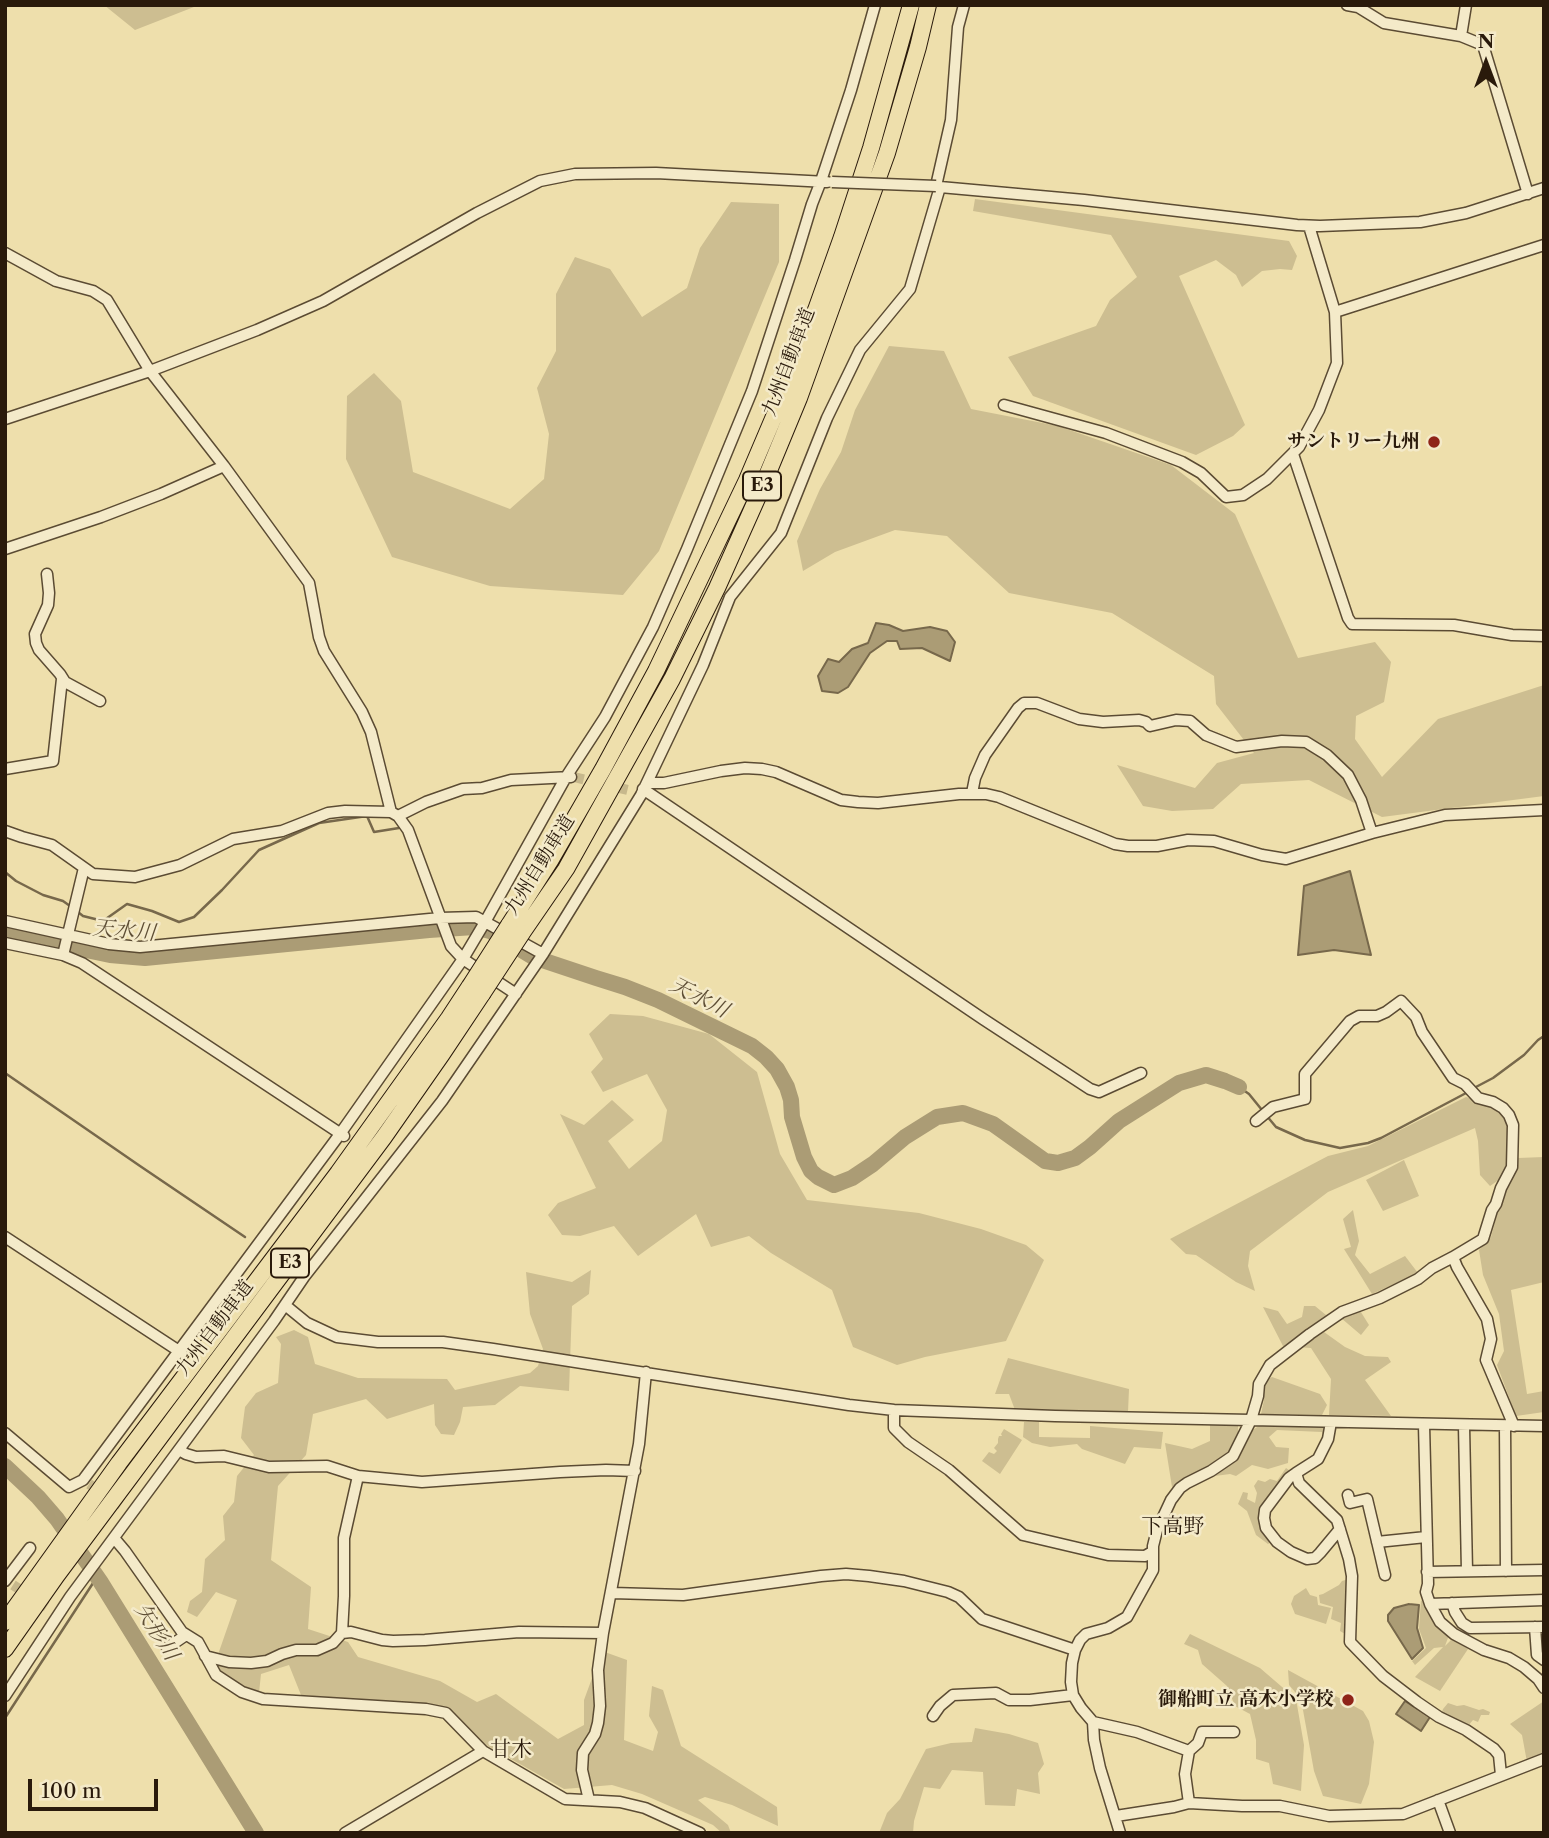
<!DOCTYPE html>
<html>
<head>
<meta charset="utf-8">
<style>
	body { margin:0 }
	#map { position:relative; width:1549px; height:1838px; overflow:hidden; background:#eedfac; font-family:"Libre Caslon Text",serif }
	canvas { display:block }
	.frame { position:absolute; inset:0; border:7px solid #2a1a0b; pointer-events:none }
	.north { position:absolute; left:1451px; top:28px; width:70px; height:70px; -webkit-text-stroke:5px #f4eac9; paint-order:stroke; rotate:0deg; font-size:19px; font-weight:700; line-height:28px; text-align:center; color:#2a1a0b }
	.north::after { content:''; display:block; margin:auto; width:24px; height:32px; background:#2a1a0b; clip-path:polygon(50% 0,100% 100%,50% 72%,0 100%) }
	.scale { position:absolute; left:28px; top:1779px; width:130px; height:32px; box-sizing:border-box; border:4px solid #2a1a0b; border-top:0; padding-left:9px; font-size:21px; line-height:24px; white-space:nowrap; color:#2a1a0b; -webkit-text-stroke:5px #f4eac9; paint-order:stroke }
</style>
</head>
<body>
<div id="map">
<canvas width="1549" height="1838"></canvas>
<div class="frame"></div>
<div class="north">N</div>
<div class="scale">100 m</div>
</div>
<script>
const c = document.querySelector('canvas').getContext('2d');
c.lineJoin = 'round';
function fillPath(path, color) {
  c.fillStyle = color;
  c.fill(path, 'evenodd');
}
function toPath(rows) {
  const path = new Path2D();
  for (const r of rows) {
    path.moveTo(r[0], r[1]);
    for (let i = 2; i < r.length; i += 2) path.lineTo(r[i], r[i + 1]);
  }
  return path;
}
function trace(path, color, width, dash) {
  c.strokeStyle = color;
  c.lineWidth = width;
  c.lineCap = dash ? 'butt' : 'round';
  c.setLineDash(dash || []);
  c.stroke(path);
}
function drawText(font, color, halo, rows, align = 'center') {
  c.font = font + ' "Libre Caslon Text","Noto Serif JP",serif';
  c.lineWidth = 5;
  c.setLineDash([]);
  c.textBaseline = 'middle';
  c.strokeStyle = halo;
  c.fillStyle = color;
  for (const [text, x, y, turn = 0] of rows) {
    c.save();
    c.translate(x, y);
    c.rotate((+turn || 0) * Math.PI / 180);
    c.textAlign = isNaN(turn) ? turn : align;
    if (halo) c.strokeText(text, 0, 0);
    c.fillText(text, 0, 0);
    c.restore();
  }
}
fillPath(toPath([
	[104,5,199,5,135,30],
	[975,199,1289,241,1297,256,1292,270,1280,269,1262,271,1242,287,1236,275,1216,260,1179,276,1245,425,1233,436,1196,455,1033,396,1008,357,1096,326,1110,300,1137,277,1111,235,973,211],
	[731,202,779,204,779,262,659,551,623,595,490,586,392,557,346,459,347,396,374,373,401,401,413,472,510,509,544,479,549,434,537,388,556,351,556,294,575,257,610,269,642,317,687,288,700,248],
	[889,346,944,351,971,409,1058,426,1171,465,1235,514,1298,658,1375,642,1391,662,1384,702,1356,716,1355,739,1382,777,1438,719,1544,685,1544,796,1382,817,1309,780,1241,784,1213,809,1172,811,1143,806,1117,765,1195,788,1217,763,1254,753,1216,704,1214,676,1112,613,1009,593,947,536,895,530,835,552,803,571,797,541,820,489,841,452,855,410],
	[610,1014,643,1016,709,1034,757,1072,780,1154,807,1200,919,1213,981,1229,1026,1245,1044,1260,1006,1341,925,1357,897,1365,853,1347,832,1290,771,1253,749,1236,711,1247,696,1214,638,1256,614,1226,580,1236,562,1235,548,1215,558,1203,596,1188,560,1114,584,1125,612,1100,634,1120,608,1141,629,1169,662,1141,667,1110,647,1074,603,1092,591,1072,603,1059,589,1034],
	[1466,1097,1499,1107,1510,1125,1511,1150,1503,1177,1490,1186,1480,1175,1478,1141,1475,1128,1328,1192,1250,1251,1248,1266,1255,1291,1236,1282,1196,1255,1186,1254,1170,1239,1328,1156,1368,1146],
	[1544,1157,1544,1282,1511,1290,1527,1394,1544,1391,1544,1412,1516,1416,1497,1365,1504,1351,1499,1314,1483,1275,1479,1250,1491,1237,1498,1211,1518,1158],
	[1404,1160,1419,1196,1383,1211,1366,1180],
	[1353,1210,1359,1241,1355,1255,1370,1274,1405,1256,1418,1273,1372,1294,1344,1249,1351,1247,1343,1219],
	[591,1270,589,1294,572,1306,569,1391,520,1386,495,1405,463,1407,460,1422,454,1435,441,1434,435,1425,434,1404,387,1419,366,1399,313,1414,306,1455,278,1486,271,1560,311,1587,308,1629,348,1642,358,1657,440,1681,477,1702,496,1694,558,1739,584,1725,584,1700,602,1651,627,1660,624,1740,653,1751,658,1732,649,1716,652,1686,663,1690,681,1746,777,1807,778,1826,732,1805,705,1797,698,1800,728,1825,731,1833,722,1833,713,1825,642,1794,612,1785,564,1789,481,1742,453,1711,435,1706,301,1695,289,1665,261,1674,259,1693,228,1678,214,1666,237,1600,216,1592,197,1617,187,1612,190,1601,202,1592,205,1559,225,1540,223,1516,234,1502,237,1476,254,1455,241,1438,245,1407,256,1393,278,1383,281,1344,276,1337,294,1330,308,1337,315,1364,358,1378,447,1379,455,1390,530,1373,538,1366,543,1349,530,1314,526,1272,572,1282],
	[1349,1305,1359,1309,1369,1325,1361,1335,1341,1318,1325,1323,1324,1332,1345,1347,1365,1356,1388,1357,1391,1362,1365,1380,1391,1416,1329,1415,1331,1379,1311,1348,1283,1346,1263,1307,1278,1311,1287,1324,1302,1317,1304,1306,1315,1306,1326,1315],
	[1008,1358,1129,1389,1128,1412,1015,1410,1009,1394,995,1394],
	[1272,1377,1320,1394,1327,1405,1322,1415,1261,1414,1264,1400,1261,1387,1264,1381],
	[1024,1422,1039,1422,1039,1437,1090,1438,1090,1426,1163,1432,1161,1449,1134,1447,1125,1464,1082,1449,1077,1444,1050,1447,1032,1443,1023,1437],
	[1210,1424,1238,1425,1238,1436,1231,1450,1218,1462,1172,1487,1165,1443,1192,1449,1210,1441],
	[1262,1424,1323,1427,1325,1428,1323,1435,1322,1432,1277,1430,1269,1437,1276,1447,1289,1448,1288,1463,1268,1469,1252,1465,1236,1476,1230,1474,1215,1476,1237,1459,1251,1431],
	[1004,1429,1022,1440,1000,1474,982,1461,989,1452,994,1454,997,1451,994,1448,998,1443,998,1439,999,1436,1002,1436,1001,1434],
	[1286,1468,1293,1473,1260,1510,1273,1540,1268,1544,1256,1535,1247,1511,1238,1504,1243,1492,1248,1493,1247,1499,1255,1503,1257,1493,1254,1486,1258,1480,1265,1482,1270,1479,1277,1481],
	[1349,1579,1344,1624,1345,1634,1340,1631,1341,1623,1331,1619,1333,1607,1320,1603,1319,1595,1323,1594,1339,1585,1342,1581],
	[1306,1588,1310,1595,1317,1597,1318,1605,1331,1608,1326,1624,1295,1614,1291,1604,1294,1596],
	[1421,1600,1449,1635,1445,1646,1452,1639,1468,1649,1440,1691,1415,1677,1443,1647,1434,1648,1415,1665,1412,1661,1426,1648,1419,1629],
	[1190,1634,1260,1668,1296,1699,1304,1745,1301,1791,1273,1784,1269,1763,1256,1759,1256,1740,1250,1714,1235,1706,1227,1686,1202,1664,1198,1650,1184,1644],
	[1288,1670,1363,1711,1369,1721,1374,1742,1369,1784,1361,1804,1323,1796,1314,1771,1301,1699,1289,1685],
	[1544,1701,1544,1755,1527,1762,1522,1735,1510,1724],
	[1448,1703,1457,1706,1464,1705,1479,1710,1483,1709,1490,1712,1489,1715,1481,1715,1478,1722,1473,1720,1467,1727,1441,1715,1443,1709],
	[975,1728,1009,1734,1038,1743,1044,1764,1038,1773,1040,1794,1017,1789,1015,1806,985,1805,983,1772,952,1770,940,1789,924,1787,914,1821,913,1833,879,1833,887,1813,900,1799,926,1749,951,1743,972,1742]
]), '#cdbe91');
const water = toPath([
	[876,623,889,625,903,631,930,627,947,631,955,642,950,661,922,648,900,649,897,641,887,641,870,653,848,687,838,693,822,691,818,676,828,659,839,662,852,649,868,643,876,623],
	[1350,871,1371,955,1334,950,1298,955,1304,886,1350,871],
	[1409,1604,1419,1605,1417,1628,1423,1648,1412,1659,1388,1621,1388,1615,1394,1608,1409,1604],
	[1405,1701,1430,1717,1421,1731,1396,1714,1405,1701]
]);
fillPath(water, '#ab9c75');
trace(water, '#77684b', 2);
trace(toPath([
	[5,872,16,881,43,895,63,901,70,906],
	[78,912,83,916,103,921,127,904,152,911,179,922,194,917,222,890,259,850,319,823,367,816,374,832,399,828],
	[5,1073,140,1166,245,1237],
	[1239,1087,1249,1094,1262,1110],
	[1474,1088,1493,1078,1524,1055,1538,1040,1544,1036],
	[1266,1115,1276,1127,1305,1140,1340,1148,1368,1143,1381,1138,1468,1092],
	[5,1718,97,1577]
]), '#77684b', 2.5);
trace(toPath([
	[5,933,110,955,145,958,429,930,474,927,490,931,533,957,596,978,625,987,658,1000,752,1046,766,1057,777,1069,787,1087,791,1100,792,1117,804,1157,811,1171,818,1177,834,1185,852,1178,873,1164,905,1137,937,1117,963,1113,993,1124,1045,1161,1058,1163,1075,1158,1090,1147,1119,1121,1179,1083,1206,1075,1225,1081,1239,1087],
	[5,1466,38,1497,57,1519,100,1581,256,1833]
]), '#ab9c75', 16);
trace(toPath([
	[574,777,628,790],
	[89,1484,121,1505],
	[13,1585,47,1607]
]), '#c7b88c', 10, [10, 5]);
const minor = toPath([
	[964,5,958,27,951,120,936,186,940,187,1084,200,1297,225,1320,226,1420,222,1466,213,1544,188],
	[1347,5,1358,7,1384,23,1461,36,1483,45,1528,194],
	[1461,36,1466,5],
	[5,253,56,281,93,291,107,300,150,371,224,466,309,583,319,637,324,651,362,712,371,732,391,812],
	[1335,312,1544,245],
	[1004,405,1106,433,1182,462,1201,473,1226,497,1243,495,1267,479,1299,447,1319,410,1337,363,1335,312,1309,226],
	[5,419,150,371,257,330,323,301,477,213,540,181,575,174,656,173,827,182],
	[1293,454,1348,618,1352,624,1454,625,1512,635,1544,636],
	[5,549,101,517,161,494,224,466],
	[47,574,49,593,48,605,35,634,36,643,39,650,60,674,65,682,100,701],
	[5,769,53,761,62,679],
	[647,783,664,783,721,771,745,768,762,769,776,772,841,800,858,802,878,803,959,794,986,794,999,797,1115,844,1128,846,1157,846,1188,840,1214,841,1262,855,1286,859,1372,833,1445,815,1544,810],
	[643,789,983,1019,1090,1089,1099,1092,1141,1073],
	[972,793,975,778,985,755,1018,708,1024,703,1037,703,1079,719,1103,722,1139,720,1146,722,1150,726,1176,720,1190,721,1206,735,1236,747,1282,741,1306,742,1327,755,1348,775,1361,800,1372,833],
	[398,816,426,802,463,789,482,788,511,780,571,777],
	[5,831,22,837,52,845,93,874,135,877,180,865,233,839,282,831,328,813,345,811,391,812,398,816,408,830,451,946,463,959,516,994],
	[5,921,109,944,140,947,440,918,476,917,543,954],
	[5,943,63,955,82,963,344,1136],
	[63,955,84,868],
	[1256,1121,1273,1107,1305,1099,1305,1074,1350,1021,1359,1016,1377,1016,1386,1012,1401,1001,1416,1017,1422,1032,1453,1078,1465,1084,1478,1098,1493,1102,1503,1108,1509,1115,1513,1125,1512,1167,1501,1188,1496,1204,1492,1210,1483,1239,1453,1257,1457,1267,1487,1319,1491,1339,1486,1360,1514,1426],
	[5,1237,182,1353],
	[285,1305,307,1323,337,1337,378,1342,443,1342,493,1349,849,1405,894,1410,1055,1416,1544,1426],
	[894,1410,894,1428,908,1442,949,1470,1023,1535,1108,1555,1145,1556,1152,1552],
	[1331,1422,1328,1439,1318,1459,1296,1473,1299,1483,1337,1520,1349,1559,1352,1576,1350,1642,1383,1676,1417,1702,1439,1717,1466,1730,1494,1749,1499,1755,1501,1775],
	[1424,1425,1428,1584,1426,1592,1430,1604,1440,1622,1454,1634,1484,1650,1509,1658,1524,1667,1538,1679,1544,1688],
	[1464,1426,1467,1571],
	[1505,1426,1506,1571],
	[5,1433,69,1487,83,1480,340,1134,463,959,485,922,566,777,605,717,653,627,687,549,752,391,795,260,812,204,821,181,851,90,875,5],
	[179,1450,186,1454,196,1457,224,1456,269,1467,327,1466,358,1476,422,1482,560,1472,606,1470,635,1471],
	[1296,1473,1289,1478,1265,1510,1264,1518,1266,1528,1277,1542,1291,1552,1307,1559,1315,1558,1320,1553,1340,1529],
	[1348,1495,1350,1503,1367,1499,1385,1575],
	[114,1538,125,1551,182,1632,198,1642,216,1675,242,1692,263,1699,426,1709,446,1713,483,1751,565,1799,620,1802,645,1808,700,1833],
	[1377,1542,1426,1537],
	[1427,1572,1544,1570],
	[5,1581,30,1548],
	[612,1593,683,1595,821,1576,846,1574,869,1576,904,1581,948,1592,959,1597,982,1619,1075,1650],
	[1452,1603,1455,1612,1462,1623,1470,1628,1544,1627],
	[1430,1604,1544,1600],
	[1535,1627,1537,1655,1544,1660],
	[342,1633,351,1632,382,1640,393,1641,425,1640,519,1632,603,1633],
	[167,1648,186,1635],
	[205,1656,229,1662,251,1663,267,1661,282,1654,296,1650,317,1650,333,1643,342,1633,344,1596,344,1538,358,1476],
	[5,1696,70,1597,274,1321,304,1277,442,1101,543,954,641,795,703,665,730,597,781,533,827,418,860,350,910,289,940,187],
	[933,1716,940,1706,953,1695,996,1693,1009,1700,1030,1700,1073,1695],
	[1093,1722,1137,1732,1189,1751,1198,1743,1202,1732,1234,1732],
	[1189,1751,1185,1774,1189,1803],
	[589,1800,582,1770,583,1753,595,1734,598,1723,600,1706,598,1670,603,1633,639,1444,646,1372],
	[1438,1800,1450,1833],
	[1116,1816,1174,1807,1189,1803,1242,1806,1280,1806,1329,1816,1403,1814,1544,1759],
	[345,1833,483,1751],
	[1120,1833,1100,1768,1094,1740,1093,1722,1081,1708,1073,1695,1071,1682,1072,1663,1075,1650,1080,1640,1086,1634,1108,1628,1127,1617,1153,1570,1153,1546,1157,1530,1171,1500,1180,1488,1187,1483,1211,1471,1233,1456,1251,1420,1258,1396,1259,1384,1270,1365,1310,1334,1342,1312,1380,1298,1418,1279,1432,1268,1453,1257]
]);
const highway = toPath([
	[509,925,550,861,603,769,656,671,747,480,784,393,816,310,842,237,871,148,911,5],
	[522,933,566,869,672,679,717,588,763,485,799,398,887,153,918,47,928,5],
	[5,1622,119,1463,338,1173,449,1018,470,986],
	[5,1649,57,1575,384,1137,442,1054,482,994]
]);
trace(minor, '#5b4b33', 13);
trace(highway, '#2a1a0b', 18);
trace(minor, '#f4eac9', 10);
trace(highway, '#eedfac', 16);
const minorBridge = toPath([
	[832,182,936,186]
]);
const highwayBridge = toPath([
	[470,986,509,925],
	[482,994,522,933]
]);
trace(minorBridge, '#5b4b33', 13, []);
trace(highwayBridge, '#2a1a0b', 18, []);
trace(minorBridge, '#f4eac9', 10);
trace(highwayBridge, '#eedfac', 16);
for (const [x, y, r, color] of [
	[1434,442,7,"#8f2418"],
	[1348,1700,7,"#8f2418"]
]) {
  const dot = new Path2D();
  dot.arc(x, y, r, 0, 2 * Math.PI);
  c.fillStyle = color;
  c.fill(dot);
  trace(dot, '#f4eac9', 2.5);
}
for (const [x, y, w] of [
	[762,486,38],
	[290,1263,38]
]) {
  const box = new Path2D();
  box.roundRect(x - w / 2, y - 14.5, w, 29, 5);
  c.fillStyle = '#f4eac9';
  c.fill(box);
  trace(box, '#2a1a0b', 2);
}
drawText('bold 18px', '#2a1a0b', null, [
	["E3",762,486],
	["E3",290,1263]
]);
drawText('19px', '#2a1a0b', '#f4eac9', [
	["九州自動車道",789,362,-69],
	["九州自動車道",540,865,-58],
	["九州自動車道",215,1328,-53]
]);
drawText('bold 19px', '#2a1a0b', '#f4eac9', [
	["サントリー九州",1420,442],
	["御船町立 高木小学校",1334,1700]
], 'right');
drawText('italic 21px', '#5e4e35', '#f4eac9', [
	["天水川",124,931,5],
	["天水川",699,998,27],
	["矢形川",156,1632,58]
]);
drawText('21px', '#2a1a0b', '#f4eac9', [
	["下高野",1173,1527],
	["甘木",511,1750]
]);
</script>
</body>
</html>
